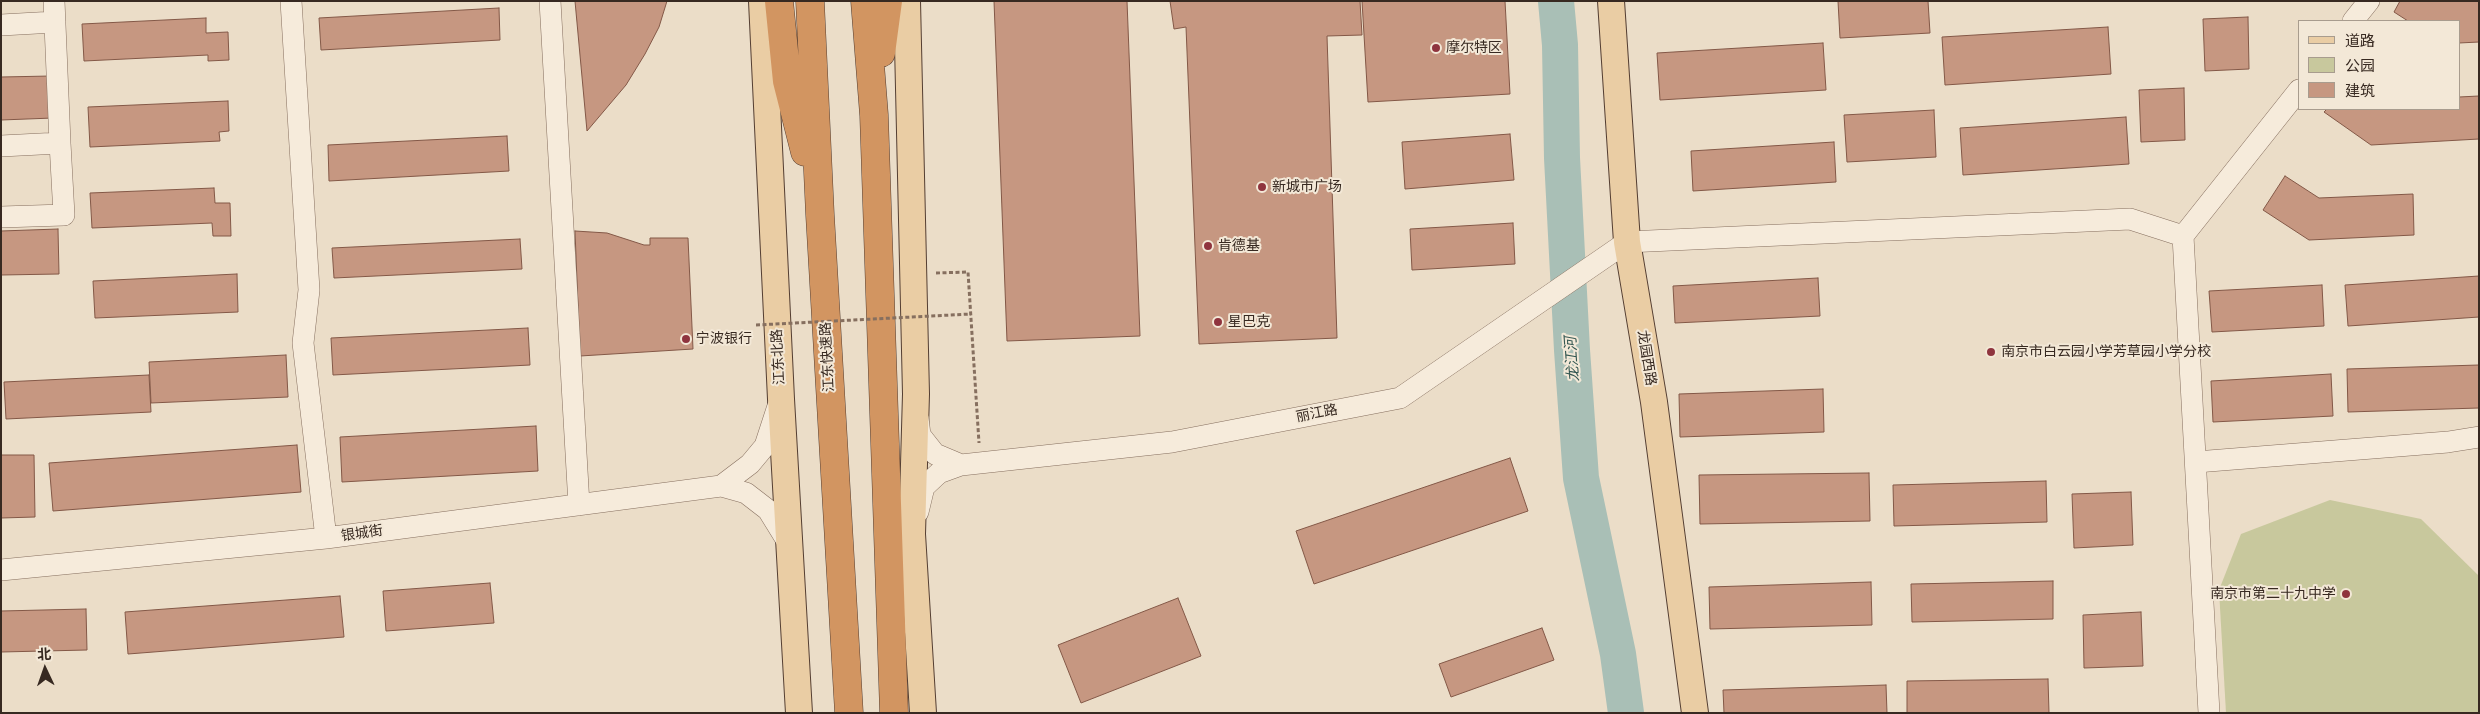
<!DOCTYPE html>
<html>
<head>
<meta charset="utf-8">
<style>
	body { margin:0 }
	#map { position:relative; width:2480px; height:714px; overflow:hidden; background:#ebddc8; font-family:"Source Serif 4","Noto Sans SC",serif }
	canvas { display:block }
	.frame { position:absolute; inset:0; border:2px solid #372921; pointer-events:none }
	.legend { position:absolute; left:2298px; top:20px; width:162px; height:90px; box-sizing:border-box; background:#f3e8d7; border:1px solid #a89c8e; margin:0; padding:6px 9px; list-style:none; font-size:15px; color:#372921 }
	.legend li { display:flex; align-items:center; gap:10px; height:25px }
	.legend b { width:25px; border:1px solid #a89c8e }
	.north { position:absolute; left:20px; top:644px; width:50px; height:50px; -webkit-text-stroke:4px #f3e8d7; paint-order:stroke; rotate:357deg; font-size:14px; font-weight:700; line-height:20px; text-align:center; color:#372921 }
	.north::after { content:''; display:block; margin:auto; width:18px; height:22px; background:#372921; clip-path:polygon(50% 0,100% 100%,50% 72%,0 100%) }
</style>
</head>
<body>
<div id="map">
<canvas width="2480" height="714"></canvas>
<div class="frame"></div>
<ul class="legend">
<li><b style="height:6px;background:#eacda4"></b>道路</li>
<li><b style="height:14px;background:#c8c89d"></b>公园</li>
<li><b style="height:14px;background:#c69781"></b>建筑</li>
</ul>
<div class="north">北</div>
</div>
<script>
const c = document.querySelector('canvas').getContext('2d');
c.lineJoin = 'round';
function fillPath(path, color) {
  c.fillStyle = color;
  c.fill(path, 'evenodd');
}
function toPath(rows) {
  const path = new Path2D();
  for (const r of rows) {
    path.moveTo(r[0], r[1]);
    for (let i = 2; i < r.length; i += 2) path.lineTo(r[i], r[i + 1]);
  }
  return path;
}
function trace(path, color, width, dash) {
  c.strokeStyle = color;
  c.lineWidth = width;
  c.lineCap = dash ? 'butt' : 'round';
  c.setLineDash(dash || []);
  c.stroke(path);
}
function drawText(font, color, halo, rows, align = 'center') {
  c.font = font + ' "Source Serif 4","Noto Sans SC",serif';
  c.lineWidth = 4;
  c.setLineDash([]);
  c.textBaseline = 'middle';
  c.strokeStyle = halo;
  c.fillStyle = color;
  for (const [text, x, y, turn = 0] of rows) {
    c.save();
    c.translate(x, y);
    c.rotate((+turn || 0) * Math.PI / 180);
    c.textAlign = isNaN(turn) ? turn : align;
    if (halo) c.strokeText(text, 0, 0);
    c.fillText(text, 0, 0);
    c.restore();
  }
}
fillPath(toPath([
	[2330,500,2421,519,2479,576,2479,713,2226,713,2219,590,2241,534]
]), '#c8c89d');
trace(toPath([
	[1556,1,1560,45,1562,158,1572,350,1581,478,1618,654,1626,713]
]), '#a9bfb6', 36);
const building = toPath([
	[575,1,667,1,659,27,645,54,626,85,587,131,575,1],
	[994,1,1127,1,1140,336,1007,341,994,1],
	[1170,1,1360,1,1362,35,1327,36,1337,338,1199,344,1186,27,1174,29,1170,1],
	[1362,1,1505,1,1510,94,1368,102,1362,1],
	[1838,1,1928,1,1930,33,1840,38,1838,1],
	[2400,1,2479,1,2479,42,2459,43,2459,21,2408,21,2394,12,2400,1],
	[499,8,500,40,321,50,319,18,499,8],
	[2248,17,2249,69,2205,71,2203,19,2248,17],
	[206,18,206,33,228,32,229,60,208,61,208,55,84,61,82,24,206,18],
	[2108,27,2111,74,1945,85,1942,37,2108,27],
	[1823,43,1826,90,1660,100,1657,53,1823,43],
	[51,76,53,118,1,120,1,77,51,76],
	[2184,88,2185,140,2141,142,2139,90,2184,88],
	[2479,96,2479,139,2371,145,2324,112,2327,109,2459,109,2459,97,2479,96],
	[228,101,229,131,219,132,220,141,90,147,88,107,228,101],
	[1934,110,1936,157,1847,162,1844,115,1934,110],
	[2126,117,2129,164,1963,175,1960,128,2126,117],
	[1510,134,1514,180,1405,189,1402,142,1510,134],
	[507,136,509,171,329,181,328,145,507,136],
	[1834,142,1836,182,1693,191,1691,151,1834,142],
	[2285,176,2319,198,2413,194,2414,235,2309,240,2263,210,2285,176],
	[214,188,215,203,230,203,231,236,213,236,212,223,92,228,90,193,214,188],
	[1513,223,1515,264,1412,270,1410,229,1513,223],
	[58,229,59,274,1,275,1,231,58,229],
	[575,231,607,233,644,245,650,245,650,238,688,238,693,349,580,356,575,231],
	[520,239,522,269,334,278,332,248,520,239],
	[237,274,238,312,95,318,93,281,237,274],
	[2479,276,2479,317,2348,326,2345,285,2479,276],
	[1818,278,1820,316,1675,323,1673,286,1818,278],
	[2322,285,2324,326,2212,332,2209,291,2322,285],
	[528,328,530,365,333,375,331,338,528,328],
	[286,355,288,397,151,403,149,362,286,355],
	[2479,365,2479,408,2348,412,2347,369,2479,365],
	[2331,374,2333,416,2213,422,2211,381,2331,374],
	[149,375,151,412,6,419,4,382,149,375],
	[1823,389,1824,432,1680,437,1679,394,1823,389],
	[536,426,538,471,342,482,340,437,536,426],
	[297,445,301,492,53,511,49,463,297,445],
	[1,455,34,455,35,517,1,518,1,455],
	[1510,458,1528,511,1314,584,1296,531,1510,458],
	[1869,473,1870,521,1700,524,1699,475,1869,473],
	[2046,481,2047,522,1894,526,1893,485,2046,481],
	[2131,492,2133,545,2074,548,2072,494,2131,492],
	[2053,581,2053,619,1912,622,1911,584,2053,581],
	[1871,582,1872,625,1710,629,1709,587,1871,582],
	[490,583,494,623,386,631,383,591,490,583],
	[340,596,344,637,128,654,125,612,340,596],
	[1178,598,1201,656,1081,703,1058,645,1178,598],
	[86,609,87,650,1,652,1,611,86,609],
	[2141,612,2143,666,2084,668,2083,615,2141,612],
	[1542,628,1554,660,1451,697,1439,664,1542,628],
	[2048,679,2049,713,1907,713,1907,681,2048,679],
	[1886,685,1887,713,1724,713,1723,690,1886,685]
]);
fillPath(building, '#c69781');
trace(building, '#835847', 1);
const minor = toPath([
	[291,1,309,290,303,343,326,538],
	[550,1,579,505],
	[2353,21,2369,1],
	[1,25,55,22],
	[1,146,60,143,54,1],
	[1,217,64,215,60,143],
	[918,418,920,435,935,454,961,465],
	[2196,462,2448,442,2479,437],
	[721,486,750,464,765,446,779,403],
	[918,512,924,487,939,473,961,465,1172,442,1400,398,1627,242,2130,219,2183,236],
	[1,570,326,538,721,486,746,493,768,510,789,544],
	[2209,713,2183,236,2299,90]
]);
const major = toPath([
	[762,1,781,399,799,713],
	[907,1,916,394,912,534,923,713],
	[1611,1,1627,242,1654,402,1695,713]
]);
const highway = toPath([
	[779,1,787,81,805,152],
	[810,1,820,215,849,713],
	[865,1,874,115,894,713],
	[881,53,888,1]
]);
trace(minor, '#866f5f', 22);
trace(major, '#543e32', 28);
trace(highway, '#543e32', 29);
trace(toPath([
	[936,273,968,272,979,443]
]), '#866f5f', 3, [4, 2.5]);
trace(minor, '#f6ebdb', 21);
trace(major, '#eacda4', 26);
trace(highway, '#d29561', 28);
trace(toPath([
	[756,325,971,314]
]), '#866f5f', 3, [4, 2.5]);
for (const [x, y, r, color] of [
	[1436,48,5,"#8f343e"],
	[1262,187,5,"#8f343e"],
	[1208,246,5,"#8f343e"],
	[1218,322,5,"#8f343e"],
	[686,339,5,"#8f343e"],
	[1991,352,5,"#8f343e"],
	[2346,594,5,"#8f343e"]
]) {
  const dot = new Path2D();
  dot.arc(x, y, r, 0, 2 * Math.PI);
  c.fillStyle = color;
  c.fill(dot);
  trace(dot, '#f3e8d7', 2);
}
drawText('14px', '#372921', '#f3e8d7', [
	["摩尔特区",1446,48],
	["新城市广场",1272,187],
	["肯德基",1218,246],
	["星巴克",1228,322],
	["宁波银行",696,339],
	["南京市白云园小学芳草园小学分校",2001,352],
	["南京市第二十九中学",2336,594,"right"]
], 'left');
drawText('14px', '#372921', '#f3e8d7', [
	["江东北路",779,357,-93],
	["江东快速路",828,357,-93],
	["龙园西路",1646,358,81],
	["丽江路",1317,414,-11],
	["银城街",362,534,-8]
]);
drawText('italic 15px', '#325650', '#f3e8d7', [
	["龙江河",1573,359,-94]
]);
</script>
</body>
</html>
